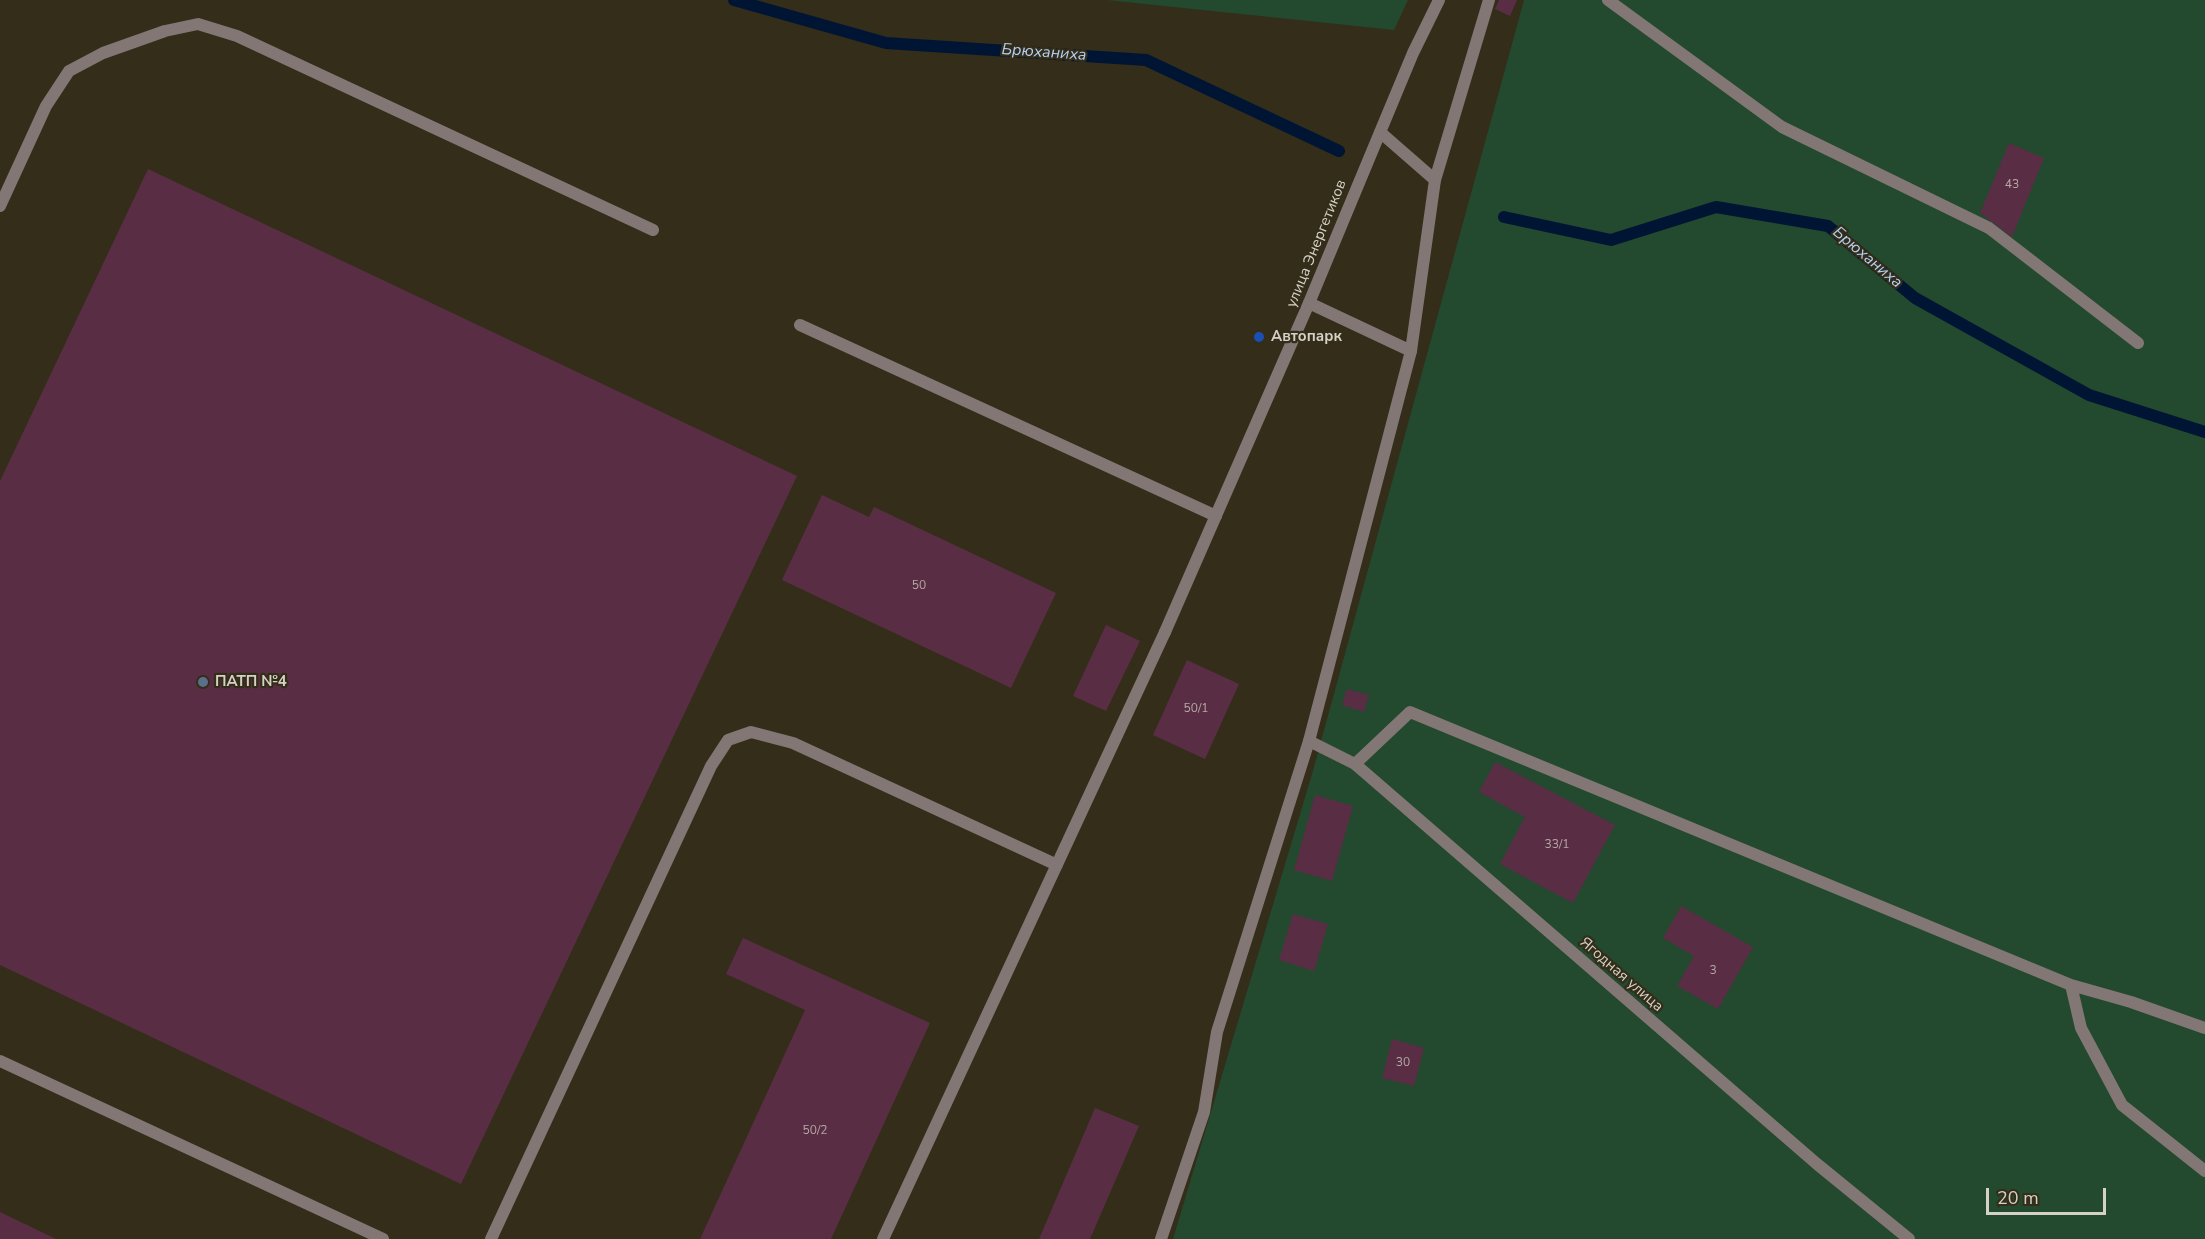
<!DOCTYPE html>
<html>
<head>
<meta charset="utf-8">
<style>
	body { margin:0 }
	#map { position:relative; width:2205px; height:1239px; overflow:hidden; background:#332d1a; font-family:"Nunito Sans",sans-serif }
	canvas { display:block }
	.scale { position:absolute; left:1986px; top:1188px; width:120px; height:27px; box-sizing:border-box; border:3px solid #d5d1c6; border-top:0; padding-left:8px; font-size:18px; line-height:21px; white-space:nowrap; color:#d5d1c6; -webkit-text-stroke:4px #332d1a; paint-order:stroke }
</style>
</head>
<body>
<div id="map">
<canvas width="2205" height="1239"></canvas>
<div class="scale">20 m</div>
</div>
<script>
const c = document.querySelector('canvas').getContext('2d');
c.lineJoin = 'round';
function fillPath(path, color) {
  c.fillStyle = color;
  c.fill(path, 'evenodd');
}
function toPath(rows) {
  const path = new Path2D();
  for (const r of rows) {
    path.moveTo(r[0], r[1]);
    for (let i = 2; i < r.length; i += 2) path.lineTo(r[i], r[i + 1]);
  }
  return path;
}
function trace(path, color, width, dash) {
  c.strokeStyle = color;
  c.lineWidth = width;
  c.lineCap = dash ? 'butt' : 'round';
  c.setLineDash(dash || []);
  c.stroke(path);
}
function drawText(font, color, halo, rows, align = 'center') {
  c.font = font + ' "Nunito Sans",sans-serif';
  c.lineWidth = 4.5;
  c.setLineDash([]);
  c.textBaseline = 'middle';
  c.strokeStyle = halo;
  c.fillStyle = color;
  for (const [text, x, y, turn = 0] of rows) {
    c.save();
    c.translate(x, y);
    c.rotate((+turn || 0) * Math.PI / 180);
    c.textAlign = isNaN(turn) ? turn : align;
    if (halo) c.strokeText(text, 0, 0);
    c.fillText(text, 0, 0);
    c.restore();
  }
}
fillPath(toPath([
	[1107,0,1408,0,1394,30],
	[1524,0,2205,0,2205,1239,1173,1239,1312,774]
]), '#23492e');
trace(toPath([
	[734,0,886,43,1146,60,1339,151],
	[1504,217,1611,240,1716,207,1828,226,1915,298,2089,395,2205,432]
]), '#001534', 12);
fillPath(toPath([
	[1499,0,1517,0,1510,16,1495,9],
	[2009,143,2044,158,2012,237,1980,213],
	[148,169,797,476,461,1184,0,965,0,481],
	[822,495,869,517,874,507,1056,593,1011,688,782,580],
	[1106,625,1140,641,1106,711,1073,696],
	[1187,660,1239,684,1205,759,1153,735],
	[1347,689,1369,695,1364,712,1342,705],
	[1495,762,1615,825,1573,903,1500,864,1525,817,1479,792],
	[1315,795,1353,806,1332,881,1294,870],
	[1681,906,1753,947,1718,1009,1677,986,1694,956,1663,938],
	[1293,914,1328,924,1314,971,1279,960],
	[743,938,930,1023,831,1239,700,1239,805,1010,726,974],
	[1392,1039,1424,1048,1414,1086,1382,1078],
	[1095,1108,1139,1126,1090,1239,1039,1239],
	[0,1212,56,1239,0,1239]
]), '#592e45');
trace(toPath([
	[1608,0,1782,127,1989,228,2138,343],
	[1435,180,1489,0],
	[0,206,46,106,69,71,103,53,165,31,198,24,237,36,653,230],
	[1309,303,1411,351],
	[800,325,1216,516],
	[1355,764,1410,712,2071,985,2131,1002,2205,1028],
	[2071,985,2081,1028,2122,1105,2205,1171],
	[0,1061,383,1239],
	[491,1239,711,766,728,740,751,732,793,743,1057,865],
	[883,1239,1165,632],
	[1161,1239,1204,1112,1217,1032,1309,741]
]), '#837775', 12);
trace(toPath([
	[1380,132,1435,180,1411,351,1309,741,1355,764,1817,1164,1909,1239],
	[1165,632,1309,303,1413,53,1439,0]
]), '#837775', 12);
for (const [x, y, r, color] of [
	[1259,337,6,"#1a4fb4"],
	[203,682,6,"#5c6f8a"]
]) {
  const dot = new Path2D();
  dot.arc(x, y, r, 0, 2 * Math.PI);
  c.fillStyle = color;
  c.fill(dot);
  trace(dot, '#332d1a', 2);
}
drawText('12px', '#b6a8a6', null, [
	["43",2012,185],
	["50",919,586],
	["50/1",1196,709],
	["33/1",1557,845],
	["3",1713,971],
	["30",1403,1063],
	["50/2",815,1131]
]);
drawText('15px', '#d5d1c6', '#332d1a', [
	["улица Энергетиков",1317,244,-68],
	["Ягодная улица",1621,975,41]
]);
drawText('bold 15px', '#d5d1c6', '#332d1a', [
	["Автопарк",1271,337],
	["ПАТП №4",215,682]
], 'left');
drawText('italic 16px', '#b3d0f4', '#332d1a', [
	["Брюханиха",1044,53,4],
	["Брюханиха",1867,258,40]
]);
</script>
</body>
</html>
